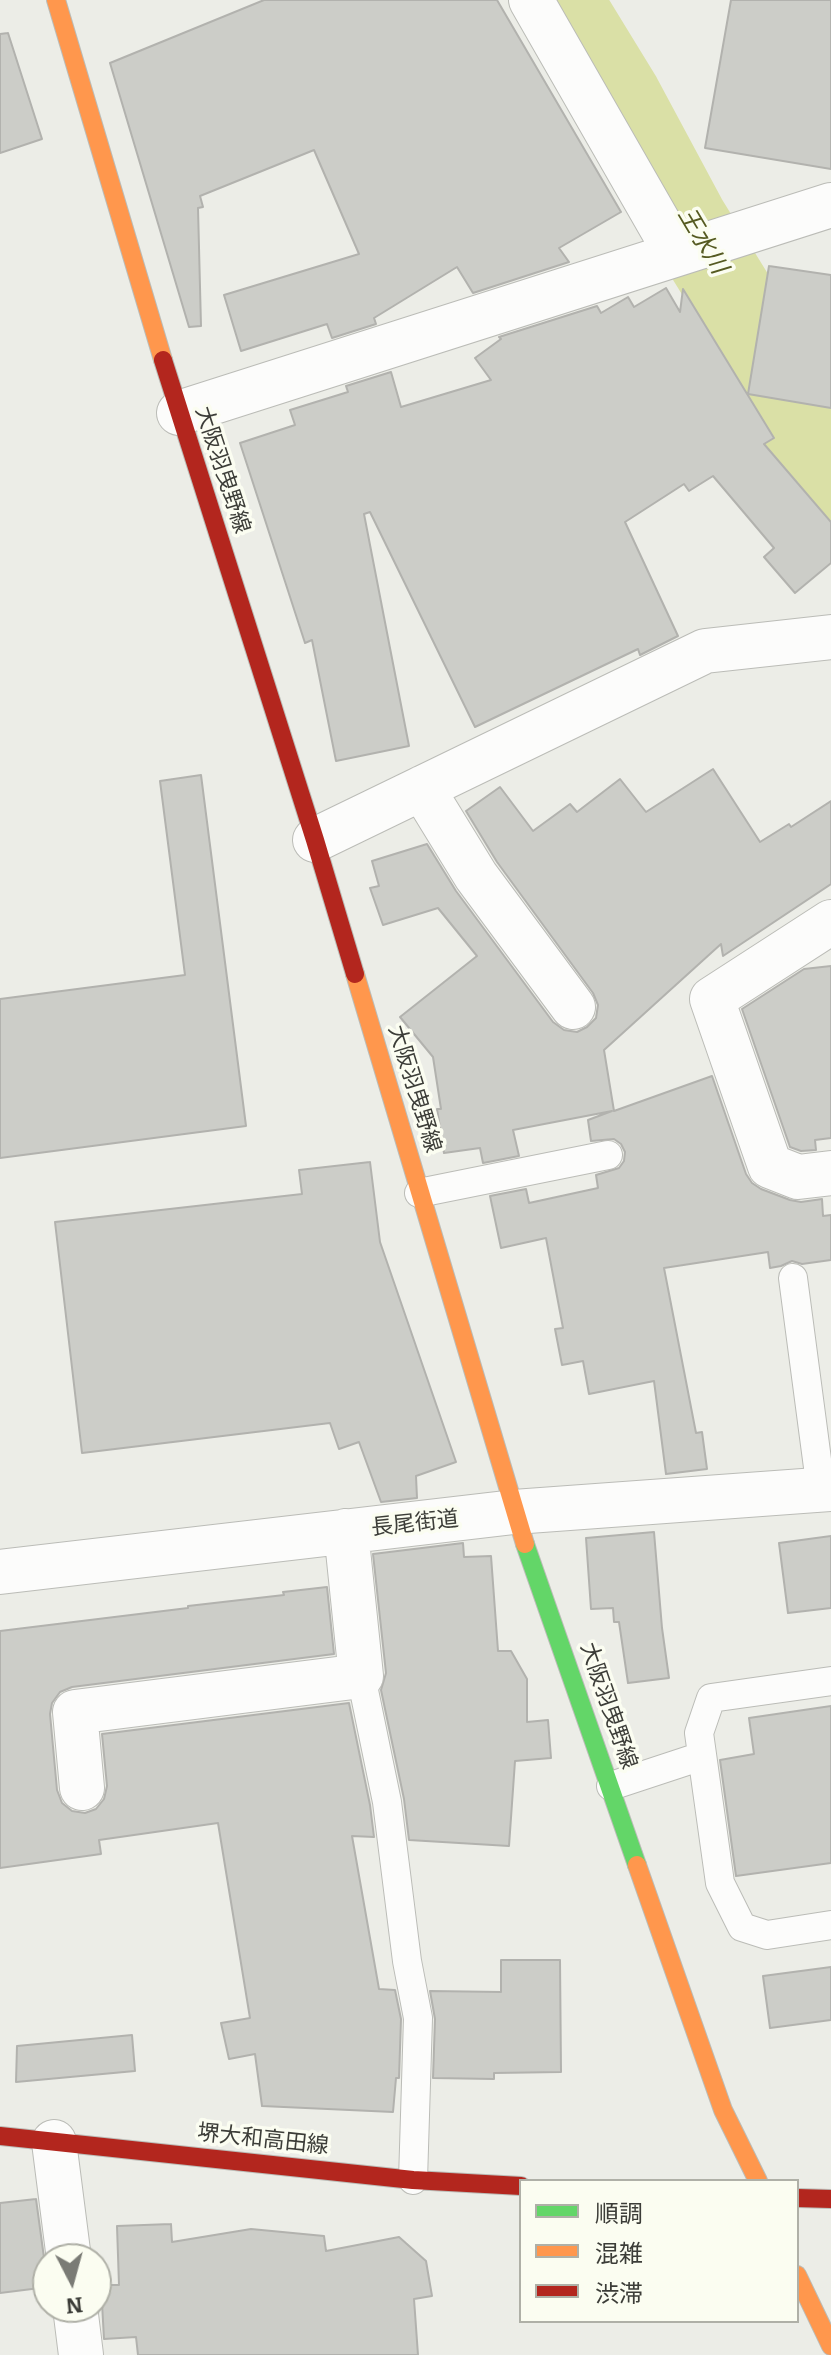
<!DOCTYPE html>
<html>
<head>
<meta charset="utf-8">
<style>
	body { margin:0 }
	#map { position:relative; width:831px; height:2355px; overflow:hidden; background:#ecede7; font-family:Bitter,"Noto Sans JP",serif }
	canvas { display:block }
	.legend { position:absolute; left:519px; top:2179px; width:280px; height:144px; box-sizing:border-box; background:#fbfdf1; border:2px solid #afb0a7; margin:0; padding:10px 14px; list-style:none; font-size:24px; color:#3c3d38 }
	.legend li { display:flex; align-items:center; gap:16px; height:40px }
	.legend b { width:40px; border:2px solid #afb0a7 }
	.north { position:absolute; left:32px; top:2243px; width:80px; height:80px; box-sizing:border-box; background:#fbfdf1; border:2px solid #afb0a7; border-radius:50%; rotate:174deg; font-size:22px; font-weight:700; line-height:32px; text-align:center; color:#3c3d38 }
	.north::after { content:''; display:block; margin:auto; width:28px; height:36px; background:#7a7b75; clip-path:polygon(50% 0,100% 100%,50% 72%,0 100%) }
</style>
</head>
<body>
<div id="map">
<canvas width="831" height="2355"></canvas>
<ul class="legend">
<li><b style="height:10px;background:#63d668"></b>順調</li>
<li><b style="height:10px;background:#ff974d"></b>混雑</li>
<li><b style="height:10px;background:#b3261e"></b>渋滞</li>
</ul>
<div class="north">N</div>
</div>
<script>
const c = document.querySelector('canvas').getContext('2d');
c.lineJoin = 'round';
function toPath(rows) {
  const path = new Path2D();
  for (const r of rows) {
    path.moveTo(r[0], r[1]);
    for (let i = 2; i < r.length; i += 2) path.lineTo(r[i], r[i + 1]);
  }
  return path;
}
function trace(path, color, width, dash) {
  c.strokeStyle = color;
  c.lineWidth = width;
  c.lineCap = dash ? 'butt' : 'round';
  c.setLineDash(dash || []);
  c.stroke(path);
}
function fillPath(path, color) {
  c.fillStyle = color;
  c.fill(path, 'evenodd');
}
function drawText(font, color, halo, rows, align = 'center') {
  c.font = font + ' Bitter,"Noto Sans JP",serif';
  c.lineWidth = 7;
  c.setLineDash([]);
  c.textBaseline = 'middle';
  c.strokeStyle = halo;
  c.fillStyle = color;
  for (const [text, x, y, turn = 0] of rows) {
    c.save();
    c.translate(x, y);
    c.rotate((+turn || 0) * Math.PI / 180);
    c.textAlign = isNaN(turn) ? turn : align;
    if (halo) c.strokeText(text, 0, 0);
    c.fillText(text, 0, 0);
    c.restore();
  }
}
trace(toPath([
	[560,0,620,98,686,221,786,383,808,464,831,485]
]), '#dae0a6', 84);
const building = toPath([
	[264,0,497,0,621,212,559,248,569,262,473,293,457,267,374,318,376,324,332,338,327,324,241,351,224,295,359,254,314,150,200,196,203,207,198,208,201,326,189,327,110,63,264,0],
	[731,0,831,0,831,169,705,148,731,0],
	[8,33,42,139,0,153,0,34,8,33],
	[769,266,831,275,831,408,748,394,769,266],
	[666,288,680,312,683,289,774,438,764,444,831,522,831,563,795,593,764,557,774,548,713,476,689,491,684,484,625,522,678,636,640,655,638,649,475,727,370,512,364,514,409,746,336,761,312,640,305,643,240,443,295,425,290,410,348,392,346,386,391,372,401,407,491,380,475,358,501,339,499,337,597,306,601,313,628,297,634,307,666,288],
	[713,769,760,842,789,824,791,827,831,801,831,884,723,956,721,944,604,1050,614,1111,712,1076,746,1174,752,1183,761,1189,790,1200,801,1202,822,1199,823,1216,831,1215,831,1260,802,1264,792,1261,781,1266,770,1268,768,1252,664,1268,696,1433,702,1432,707,1469,666,1474,654,1381,589,1394,583,1361,562,1365,555,1329,563,1328,546,1238,501,1248,490,1196,526,1189,529,1203,598,1188,596,1175,619,1168,624,1161,625,1152,621,1144,614,1139,591,1141,588,1120,612,1111,513,1130,519,1156,483,1163,480,1148,444,1153,437,1109,441,1109,433,1057,400,1017,477,956,438,908,383,925,370,888,379,886,372,861,427,844,456,891,553,1022,564,1030,577,1032,587,1027,596,1018,598,1005,593,993,497,862,466,811,500,787,533,831,570,804,577,812,620,779,646,812,713,769],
	[201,775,246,1126,0,1158,0,999,185,975,160,781,201,775],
	[831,966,831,1138,815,1140,816,1150,801,1151,790,1147,742,1009,804,969,831,966],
	[370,1162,380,1242,456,1462,416,1476,417,1498,381,1502,359,1442,339,1449,330,1423,82,1453,55,1222,302,1194,299,1170,370,1162],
	[654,1532,662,1628,669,1678,628,1683,619,1622,614,1622,613,1608,591,1609,586,1538,654,1532],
	[831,1536,831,1608,788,1613,779,1543,831,1536],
	[463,1543,464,1557,491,1556,498,1651,511,1651,527,1679,527,1722,548,1720,551,1758,515,1761,509,1846,409,1840,404,1799,381,1690,386,1673,373,1554,463,1543],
	[327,1587,334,1654,72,1687,60,1692,52,1703,50,1714,57,1790,62,1803,72,1811,85,1813,96,1809,104,1799,107,1786,102,1734,349,1703,370,1805,374,1837,352,1836,379,1989,395,1990,401,2019,399,2078,396,2078,393,2112,262,2106,255,2054,229,2059,221,2023,250,2018,218,1823,99,1840,101,1854,0,1868,0,1631,188,1608,188,1606,284,1595,283,1592,327,1587],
	[831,1706,831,1863,736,1876,720,1760,754,1754,749,1718,831,1706],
	[501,1960,560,1960,561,2072,494,2073,494,2079,433,2078,435,2019,430,1991,501,1992,501,1960],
	[831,1967,831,2020,770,2028,763,1976,831,1967],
	[132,2035,135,2071,16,2082,17,2046,132,2035],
	[36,2199,48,2287,0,2293,0,2203,36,2199],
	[171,2224,172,2242,251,2229,324,2236,326,2251,399,2237,426,2261,432,2296,414,2299,418,2355,138,2355,136,2337,104,2339,101,2285,119,2285,117,2226,171,2224]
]);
fillPath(building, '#cccdc8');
trace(building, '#b2b2ae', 2);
const lane = toPath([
	[419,1193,608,1155],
	[793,1278,821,1490],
	[361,1676,387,1802,407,1961,418,2018,413,2180],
	[831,1681,711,1698,699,1733,720,1883,742,1927,767,1935,831,1925],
	[611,1786,702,1756]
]);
const street = toPath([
	[531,0,676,253],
	[179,413,831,205],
	[422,788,476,876,573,1007],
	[315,840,705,651,831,637],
	[831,922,712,999,770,1166,798,1177,831,1173],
	[0,1572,514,1512,831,1489],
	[82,1788,75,1712,361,1676,346,1531],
	[54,2142,69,2259],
	[75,2307,81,2355]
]);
const fast = toPath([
	[525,1544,637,1865]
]);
const slow = toPath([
	[56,0,163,360],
	[355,974,525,1544],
	[637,1865,723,2110,758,2181],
	[797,2275,831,2346]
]);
const jam = toPath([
	[163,360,315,840,355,974],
	[0,2136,413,2180,521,2186],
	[797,2198,831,2199]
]);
trace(lane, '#bbbcb7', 30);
trace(street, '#bbbcb7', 46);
trace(fast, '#bbbcb7', 20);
trace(slow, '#bbbcb7', 20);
trace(jam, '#bbbcb7', 20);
trace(lane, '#fcfcfb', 28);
trace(street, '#fcfcfb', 44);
trace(fast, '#63d668', 18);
trace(slow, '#ff974d', 18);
trace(jam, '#b3261e', 18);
drawText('22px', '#3c3d38', '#fbfdf1', [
	["大阪羽曳野線",222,470,72],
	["大阪羽曳野線",414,1089,73],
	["長尾街道",415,1524,-6],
	["大阪羽曳野線",608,1706,71],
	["堺大和高田線",263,2140,6]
]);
drawText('italic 24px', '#555a21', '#fbfdf1', [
	["王水川",702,241,59]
]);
</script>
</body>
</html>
